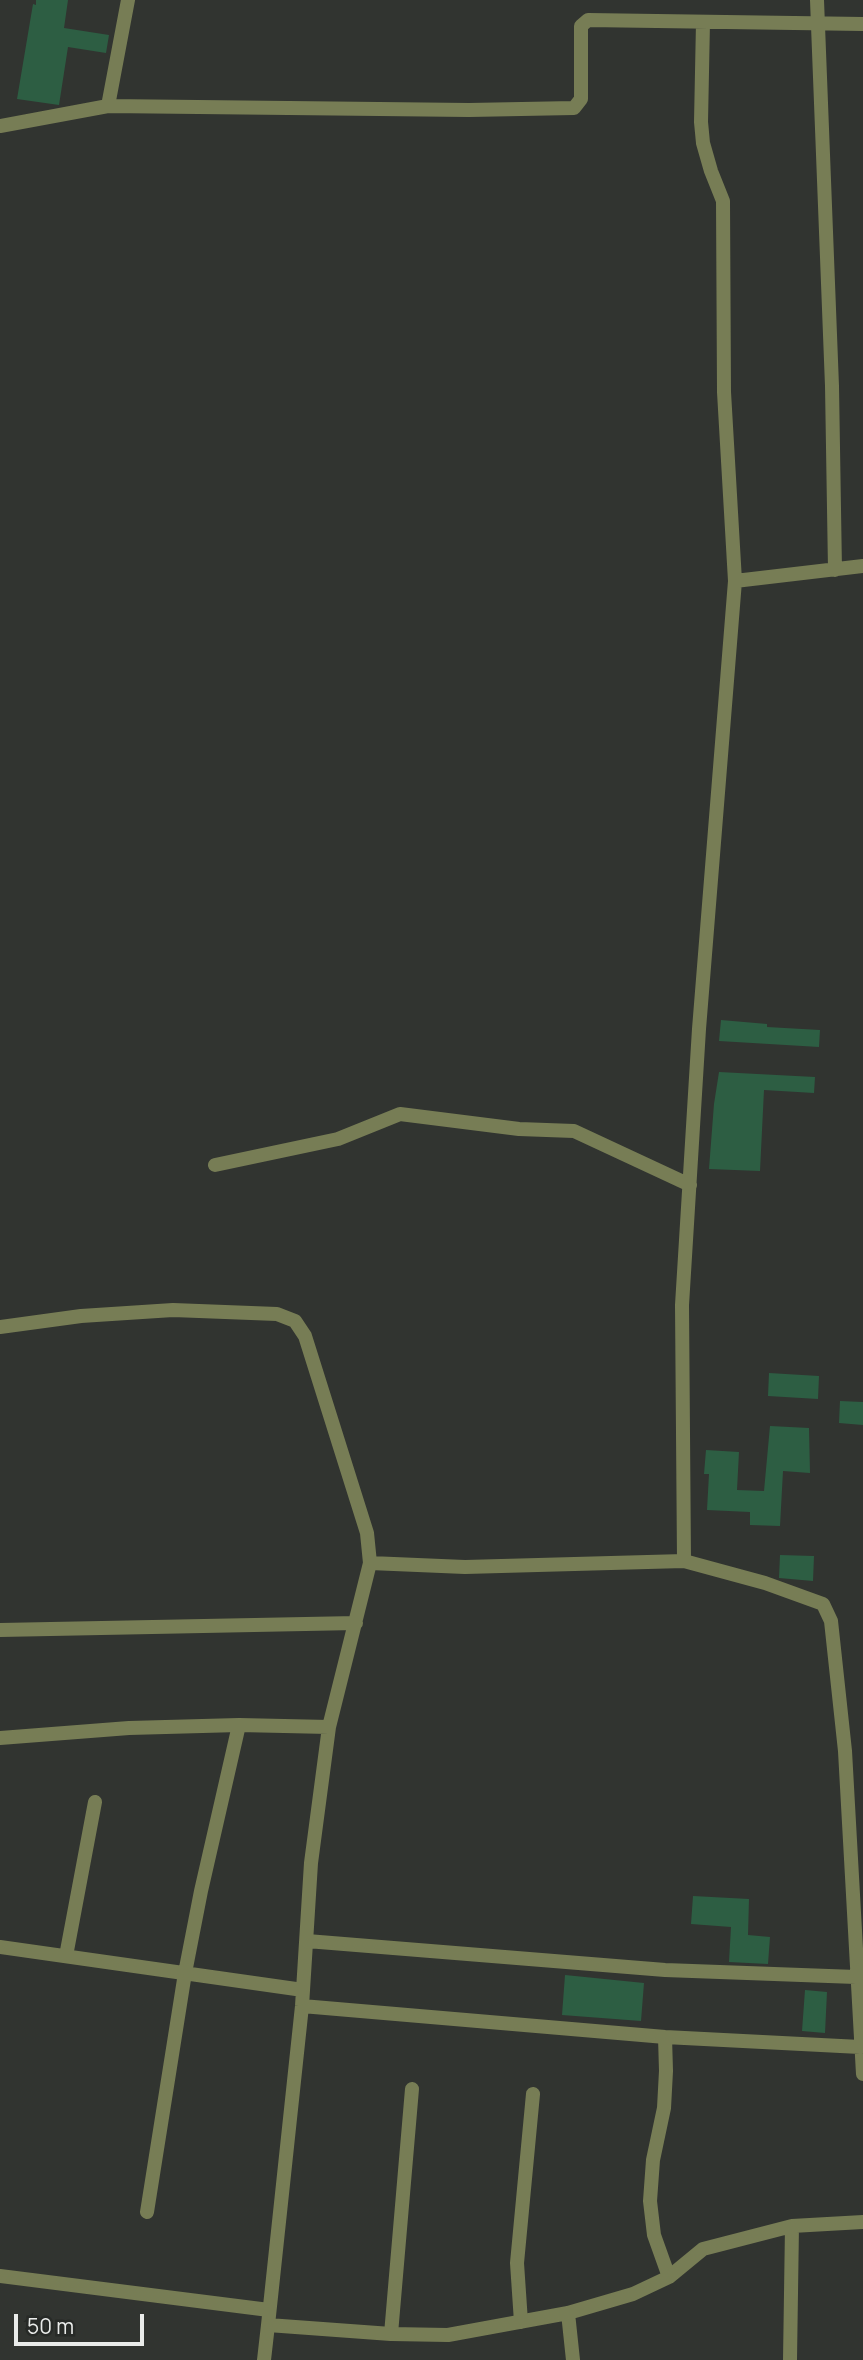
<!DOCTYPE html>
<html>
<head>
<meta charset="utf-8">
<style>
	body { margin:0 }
	#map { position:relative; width:863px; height:2360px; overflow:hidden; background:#313430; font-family:Manrope,sans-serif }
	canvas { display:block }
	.scale { position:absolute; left:14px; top:2314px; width:130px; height:32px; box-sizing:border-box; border:4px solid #eaecea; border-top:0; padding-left:9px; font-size:21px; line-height:24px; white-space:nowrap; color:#eaecea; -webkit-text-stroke:5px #272a27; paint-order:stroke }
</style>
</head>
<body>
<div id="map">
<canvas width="863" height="2360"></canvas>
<div class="scale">50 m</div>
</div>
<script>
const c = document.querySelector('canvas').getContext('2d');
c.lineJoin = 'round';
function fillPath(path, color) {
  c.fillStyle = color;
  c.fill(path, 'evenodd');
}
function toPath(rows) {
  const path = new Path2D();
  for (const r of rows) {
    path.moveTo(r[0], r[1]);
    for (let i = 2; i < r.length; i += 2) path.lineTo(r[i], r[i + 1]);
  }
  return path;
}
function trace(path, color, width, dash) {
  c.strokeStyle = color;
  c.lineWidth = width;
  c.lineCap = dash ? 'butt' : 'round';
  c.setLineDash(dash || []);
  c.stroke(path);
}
fillPath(toPath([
	[36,0,68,0,64,28,109,35,106,53,68,47,59,105,17,99,33,4,36,5],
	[721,1020,767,1024,767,1027,820,1030,819,1047,719,1041],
	[719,1072,815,1077,814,1093,764,1090,760,1171,709,1169,714,1104],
	[769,1373,819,1376,818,1399,768,1396],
	[840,1401,863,1402,863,1425,839,1423],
	[770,1426,809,1428,810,1473,783,1471,780,1526,750,1525,750,1512,707,1510,709,1474,704,1474,706,1450,739,1452,737,1490,764,1491],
	[780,1555,814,1556,813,1581,779,1578],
	[693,1896,749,1899,748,1935,770,1937,768,1964,729,1962,731,1927,691,1924],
	[565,1975,644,1983,641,2021,562,2015],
	[805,1990,827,1992,825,2033,802,2031]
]), '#2d5e43');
trace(toPath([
	[817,0,832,386,835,570],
	[108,106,128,0],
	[0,126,108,106,469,110,574,108,581,99,581,26,588,20,863,24],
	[735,581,863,566],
	[215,1165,338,1139,400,1114,519,1129,574,1131,690,1185],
	[0,1327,81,1316,173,1310,277,1314,295,1321,305,1336,367,1533,370,1563,329,1727,311,1863,302,2006,268,2325],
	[684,1561,682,1305,699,1029,735,581,724,392,723,201,711,171,703,143,701,122,703,22],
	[370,1563,465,1567,684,1561,765,1583,823,1604,831,1621,845,1751,863,2074],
	[0,1630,356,1623],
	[0,1738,129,1728,239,1725,329,1727],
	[307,1941,665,1970,856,1977],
	[0,1947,303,1990],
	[66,1956,95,1802],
	[302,2006,665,2037,860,2047],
	[665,2037,666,2071,664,2108,653,2160,650,2201,654,2235,669,2277],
	[147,2212,185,1973,201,1891,239,1725],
	[0,2276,269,2310],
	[568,2313,573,2360],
	[521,2322,517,2263,533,2094],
	[391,2334,412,2089],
	[264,2360,268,2325,391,2334,448,2335,568,2313,633,2294,669,2277,703,2249,792,2226,863,2222],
	[790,2360,792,2226]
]), '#777d55', 14);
</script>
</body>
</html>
